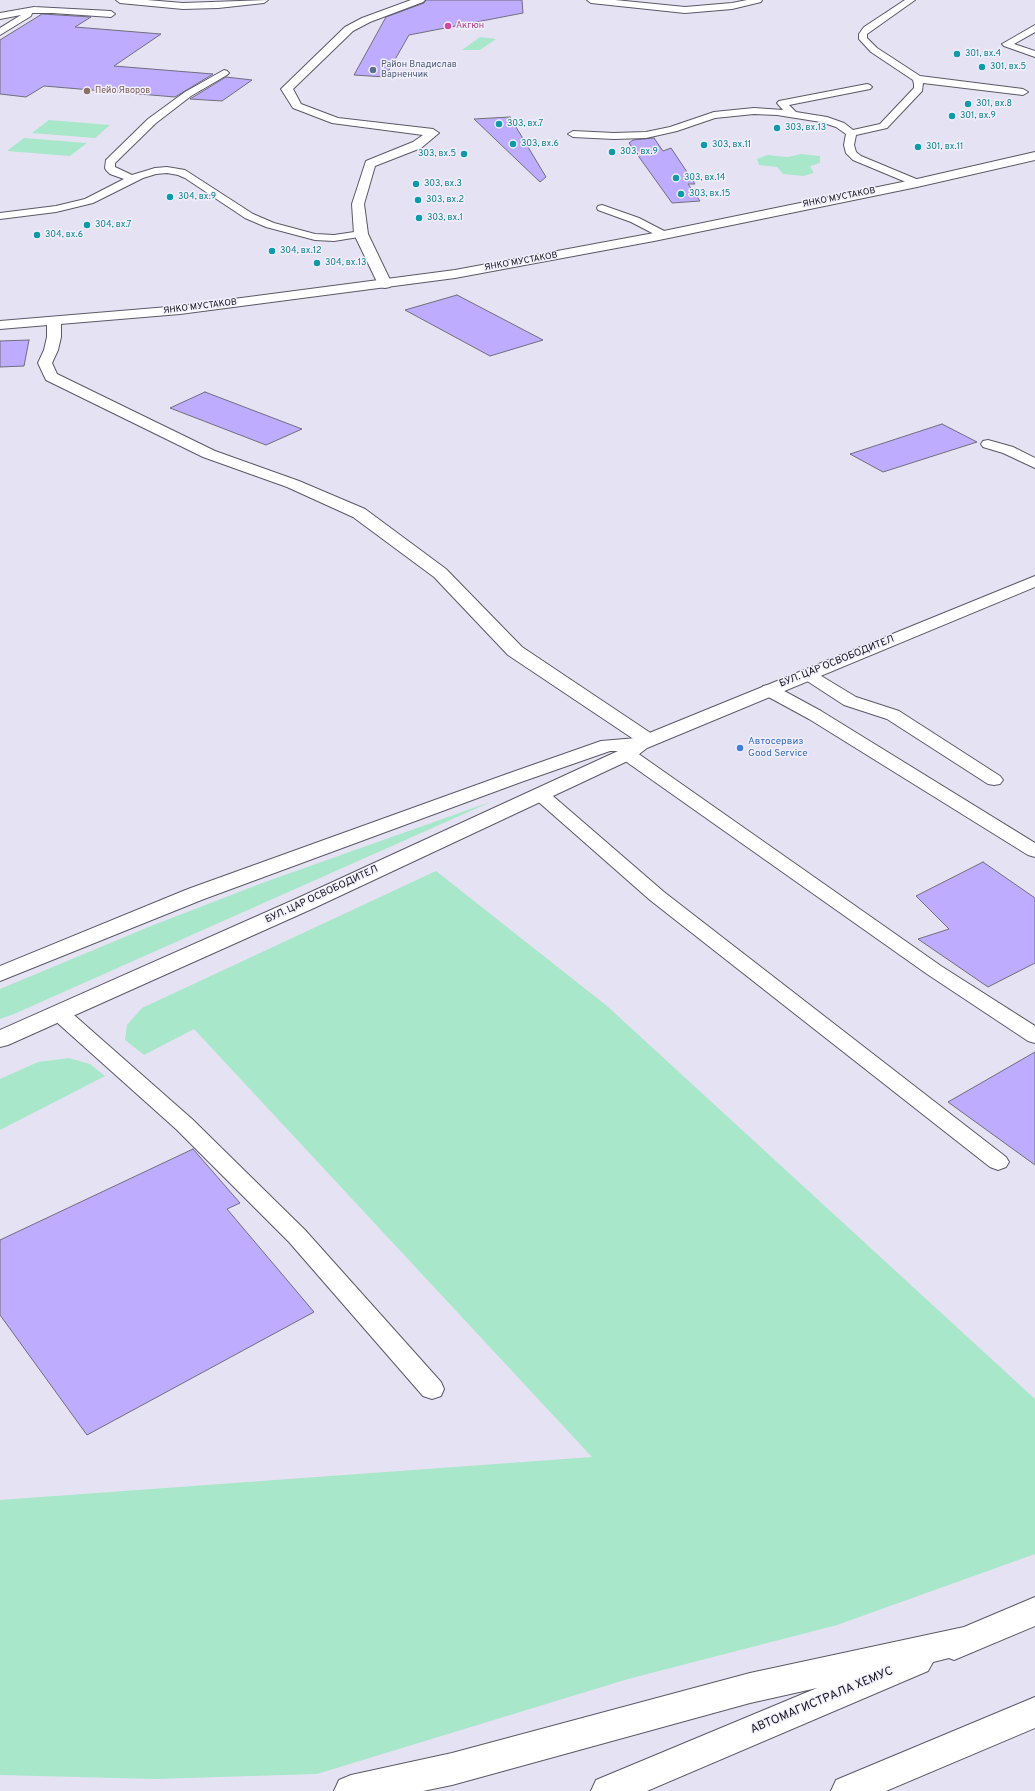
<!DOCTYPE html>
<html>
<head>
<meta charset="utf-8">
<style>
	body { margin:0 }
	canvas { display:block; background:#e5e2f3 }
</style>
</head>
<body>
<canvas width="1035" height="1791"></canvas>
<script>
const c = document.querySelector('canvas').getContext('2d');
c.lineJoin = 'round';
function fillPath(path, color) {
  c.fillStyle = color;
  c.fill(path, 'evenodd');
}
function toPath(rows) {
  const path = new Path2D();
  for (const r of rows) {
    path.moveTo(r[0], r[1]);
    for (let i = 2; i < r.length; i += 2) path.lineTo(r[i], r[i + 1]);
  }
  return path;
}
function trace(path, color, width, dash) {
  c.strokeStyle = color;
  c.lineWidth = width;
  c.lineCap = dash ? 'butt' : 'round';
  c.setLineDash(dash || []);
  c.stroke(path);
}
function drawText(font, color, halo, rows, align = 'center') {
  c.font = font + ' Overpass,sans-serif';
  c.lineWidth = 3;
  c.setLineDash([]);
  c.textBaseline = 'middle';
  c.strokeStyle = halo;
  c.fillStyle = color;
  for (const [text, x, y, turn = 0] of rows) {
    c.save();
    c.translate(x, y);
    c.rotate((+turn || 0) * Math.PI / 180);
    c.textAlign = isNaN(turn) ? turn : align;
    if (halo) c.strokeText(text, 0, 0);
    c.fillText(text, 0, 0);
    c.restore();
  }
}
fillPath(toPath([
	[480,37,496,39,480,50,462,50],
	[49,120,110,125,95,138,32,133],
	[24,138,87,143,70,156,7,151],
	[801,154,820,156,820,163,810,166,814,173,803,176,783,174,777,167,759,165,757,159,767,155,788,157],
	[493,801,14,1014,0,1019,0,989,151,926,265,882],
	[436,871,607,1006,1035,1399,1035,1554,837,1625,628,1679,317,1774,155,1779,0,1775,0,1500,592,1457,194,1029,144,1055,125,1040,127,1025,142,1008],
	[69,1058,90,1064,105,1076,0,1130,0,1079,38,1062]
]), '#a8e7c9');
const building = toPath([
	[426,0,522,0,523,13,409,35,385,77,354,75,386,17,424,3,426,0],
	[42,14,91,17,75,27,161,34,114,66,213,74,175,97,44,86,26,97,0,94,0,40,42,14],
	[226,77,252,80,222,101,190,99,226,77],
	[510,117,546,177,540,182,474,119,510,117],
	[654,138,663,151,671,148,695,184,688,184,700,201,672,203,629,143,633,140,654,138],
	[457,295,543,340,490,356,405,310,457,295],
	[29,340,24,366,0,367,0,341,29,340],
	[205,392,302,429,266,445,170,408,205,392],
	[942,424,977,442,883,472,850,454,942,424],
	[983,862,1035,898,1035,963,988,987,918,939,949,929,916,896,983,862],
	[1035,1052,1035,1165,948,1102,1035,1052],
	[193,1149,240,1203,227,1209,314,1312,87,1435,0,1315,0,1240,193,1149]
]);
fillPath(building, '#bdacff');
trace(building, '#706e7c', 1);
const service = toPath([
	[116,0,147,0,183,3,268,0,264,3,218,8,183,9,120,3,116,0],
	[587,0,615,0,685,7,732,3,747,0,762,0,761,2,732,9,685,13,591,3,587,0],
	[905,0,915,0,867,34,867,38,877,48,920,76,1023,89,1028,92,1023,95,923,83,922,91,887,128,856,135,854,145,856,152,861,156,921,181,922,183,921,185,913,185,853,160,846,153,844,145,846,134,836,127,821,122,777,115,754,114,715,118,677,131,646,138,614,139,573,137,568,134,573,131,614,133,646,132,670,127,714,112,754,108,783,110,777,103,779,101,867,84,870,85,872,87,870,89,789,105,796,112,827,117,844,123,853,130,880,124,914,88,914,84,913,80,871,52,859,39,859,34,864,27,905,0],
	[34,7,111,11,115,14,111,17,52,13,32,13,31,16,0,35,0,28,21,15,0,19,0,13,34,7],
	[1035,25,1035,32,1014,44,1035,51,1035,57,1004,46,1002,44,1035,25],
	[224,70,227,71,229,73,227,75,191,96,156,123,115,163,115,167,132,175,155,168,167,167,185,170,253,214,274,223,315,234,334,235,361,231,365,232,367,234,365,236,334,241,315,240,266,227,245,218,185,178,178,175,167,173,156,174,143,178,93,203,56,212,0,219,0,213,56,206,85,199,124,179,110,174,106,170,105,168,106,160,148,119,185,92,224,70],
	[602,205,639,218,668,233,670,235,664,238,660,237,631,222,598,210,597,208,598,206,602,205],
	[988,440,1013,447,1035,458,1035,468,1003,453,983,447,981,444,983,441,988,440],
	[807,669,813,671,856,697,899,711,1000,776,1003,780,1000,784,994,785,988,784,887,719,844,705,801,677,799,674,801,671,807,669],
	[769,685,775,686,821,711,1035,843,1035,857,1028,855,809,719,763,694,761,690,763,686,769,685],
	[627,749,633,750,941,966,1035,1026,1035,1043,1028,1041,927,974,621,758,618,754,621,750,627,749],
	[540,789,546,790,664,892,1006,1157,1009,1162,1006,1167,998,1170,990,1167,650,900,534,798,531,794,534,790,540,789],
	[59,1006,66,1008,192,1119,305,1230,441,1382,444,1389,441,1396,432,1399,423,1396,289,1242,176,1129,52,1018,49,1013,52,1008,59,1006]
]);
const minor = toPath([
	[411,0,425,0,423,2,370,22,353,31,293,89,301,104,338,118,433,129,439,133,421,148,375,166,364,204,368,234,392,284,390,287,385,288,380,287,378,284,354,234,352,204,366,161,413,142,423,135,332,123,293,108,281,89,345,27,362,18,411,0],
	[54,317,59,318,61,321,61,337,58,350,52,363,57,374,215,451,299,481,365,509,446,569,522,647,655,736,658,740,655,744,648,746,641,744,508,655,434,577,353,517,287,487,203,457,46,380,38,363,44,350,47,337,47,321,49,318,54,317]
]);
const tertiary = toPath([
	[1035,152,1035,160,917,187,654,241,455,278,180,314,0,329,0,321,180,306,455,270,654,233,917,179,1035,152]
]);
const secondary = toPath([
	[1035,576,1035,587,647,748,634,758,314,908,8,1045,0,1047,0,1030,298,898,618,751,610,751,521,782,204,899,0,981,0,966,188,889,507,774,601,741,637,738,1035,576]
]);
const motorway = toPath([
	[1035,1597,1035,1626,954,1660,949,1658,933,1662,928,1671,647,1791,591,1791,596,1780,817,1688,750,1703,452,1785,423,1791,334,1791,339,1780,351,1775,452,1753,750,1673,964,1627,1035,1597],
	[1035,1697,1035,1728,886,1791,831,1791,836,1780,1035,1697]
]);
trace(service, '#5b5967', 2);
trace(minor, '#5b5967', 2);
trace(tertiary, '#5b5967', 2);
trace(secondary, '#5b5967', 2);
trace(motorway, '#5b5967', 2);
fillPath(service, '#fff');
fillPath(minor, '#fff');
fillPath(tertiary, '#fff');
fillPath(secondary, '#fff');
fillPath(motorway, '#fff');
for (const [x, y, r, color] of [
	[448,26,4,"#d1479c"],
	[957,54,4,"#0f9aa8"],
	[982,67,4,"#0f9aa8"],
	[373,70,4,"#5c6f8a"],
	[87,91,4,"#8d6e63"],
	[968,104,4,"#0f9aa8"],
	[952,116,4,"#0f9aa8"],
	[499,124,4,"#0f9aa8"],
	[777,128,4,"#0f9aa8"],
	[513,144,4,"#0f9aa8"],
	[704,145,4,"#0f9aa8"],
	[918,147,4,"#0f9aa8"],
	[612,152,4,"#0f9aa8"],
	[464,154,4,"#0f9aa8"],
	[676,178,4,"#0f9aa8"],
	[416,184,4,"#0f9aa8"],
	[681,194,4,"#0f9aa8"],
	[170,197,4,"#0f9aa8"],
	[418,200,4,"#0f9aa8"],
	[419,218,4,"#0f9aa8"],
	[87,225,4,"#0f9aa8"],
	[37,235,4,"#0f9aa8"],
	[272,251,4,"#0f9aa8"],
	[317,263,4,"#0f9aa8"],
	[740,748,4,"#3f7fe0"]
]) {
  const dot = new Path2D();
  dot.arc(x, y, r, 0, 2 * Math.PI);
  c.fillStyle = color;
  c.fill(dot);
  trace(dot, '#f2f0fe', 1.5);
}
drawText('9px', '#b23c85', '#f2f0fe', [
	["Акгюн",456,26]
], 'left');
drawText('9px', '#0d838f', '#f2f0fe', [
	["301, вх.4",965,54],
	["301, вх.5",990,67],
	["301, вх.8",976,104],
	["301, вх.9",960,116],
	["303, вх.7",507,124],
	["303, вх.13",785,128],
	["303, вх.6",521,144],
	["303, вх.11",712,145],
	["301, вх.11",926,147],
	["303, вх.9",620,152],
	["303, вх.5",456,154,"right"],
	["303, вх.14",684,178],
	["303, вх.3",424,184],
	["303, вх.15",689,194],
	["304, вх.9",178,197],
	["303, вх.2",426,200],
	["303, вх.1",427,218],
	["304, вх.7",95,225],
	["304, вх.6",45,235],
	["304, вх.12",280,251],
	["304, вх.13",325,263]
], 'left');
drawText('9px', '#4e5e75', '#f2f0fe', [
	["Район Владислав",381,65],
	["Варненчик",381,75]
], 'left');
drawText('9px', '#785e54', '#f2f0fe', [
	["Пейо Яворов",95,91]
], 'left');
drawText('9px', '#111015', '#f2f0fe', [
	["ЯНКО МУСТАКОВ",839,198,-11],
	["ЯНКО МУСТАКОВ",521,262,-10],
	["ЯНКО МУСТАКОВ",200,307,-7]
]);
drawText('10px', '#111015', '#f2f0fe', [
	["БУЛ. ЦАР ОСВОБОДИТЕЛ",837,662,-22],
	["БУЛ. ЦАР ОСВОБОДИТЕЛ",322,895,-25]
]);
drawText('10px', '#366cbe', '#f2f0fe', [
	["Автосервиз",748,742],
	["Good Service",748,754]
], 'left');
drawText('12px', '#111015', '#f2f0fe', [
	["АВТОМАГИСТРАЛА ХЕМУС",822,1701,-23]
]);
</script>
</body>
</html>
